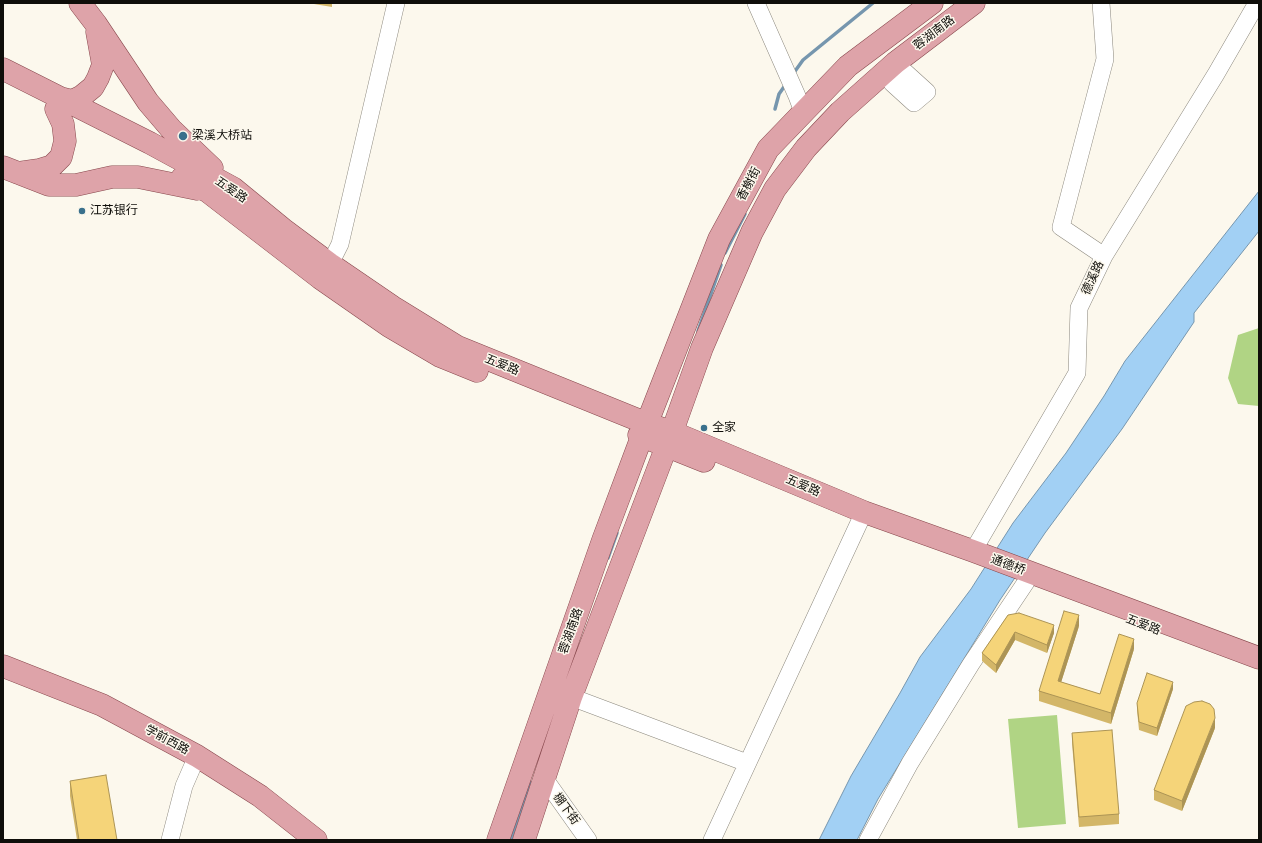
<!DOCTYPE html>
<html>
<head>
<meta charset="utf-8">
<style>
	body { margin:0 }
	#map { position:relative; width:1262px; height:843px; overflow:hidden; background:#fcf8ed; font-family:Karla,sans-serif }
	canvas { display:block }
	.frame { position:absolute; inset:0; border:4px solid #0f0e0a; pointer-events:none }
</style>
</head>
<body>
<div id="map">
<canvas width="1262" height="843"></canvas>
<div class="frame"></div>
</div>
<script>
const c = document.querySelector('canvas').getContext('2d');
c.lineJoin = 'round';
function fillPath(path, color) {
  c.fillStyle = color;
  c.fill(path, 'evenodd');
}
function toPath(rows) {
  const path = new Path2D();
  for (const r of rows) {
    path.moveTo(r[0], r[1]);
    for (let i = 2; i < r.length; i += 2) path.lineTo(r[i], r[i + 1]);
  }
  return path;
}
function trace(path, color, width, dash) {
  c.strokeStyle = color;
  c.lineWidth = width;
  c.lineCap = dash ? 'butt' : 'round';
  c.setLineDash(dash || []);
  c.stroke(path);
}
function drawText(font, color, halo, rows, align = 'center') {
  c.font = font + ' Karla,"Noto Sans SC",sans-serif';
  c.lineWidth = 3;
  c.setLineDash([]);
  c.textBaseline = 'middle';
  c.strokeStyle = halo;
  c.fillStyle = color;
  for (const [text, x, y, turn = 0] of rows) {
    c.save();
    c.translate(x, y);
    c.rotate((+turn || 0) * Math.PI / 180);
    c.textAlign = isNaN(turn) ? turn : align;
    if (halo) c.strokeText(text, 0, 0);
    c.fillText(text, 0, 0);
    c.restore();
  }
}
fillPath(toPath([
	[1259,328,1259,406,1238,404,1228,378,1238,335],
	[1057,715,1066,824,1018,828,1008,719]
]), '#b0d484');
const water = toPath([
	[1259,191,1259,231,1194,313,1194,322,1122,429,1045,533,1000,600,878,799,857,840,819,840,851,776,900,693,920,657,971,589,1013,523,1066,453,1104,396,1125,361,1259,191]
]);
fillPath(water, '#a2d0f4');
trace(water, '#7696ae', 1);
trace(toPath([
	[793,74,803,60,873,3],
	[775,109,779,94,786,84],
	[725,253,745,214],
	[698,331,721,265],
	[608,558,617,533],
	[511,840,530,782]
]), '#7696ae', 3.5);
const minor = toPath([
	[756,3,797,96,803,112],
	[884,73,892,83,914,103,927,92,895,63],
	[1104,256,1216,74,1257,3],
	[330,264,340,244,396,3],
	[973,551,1077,373,1079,308,1104,256,1061,227,1105,59,1101,3],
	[571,697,747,763],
	[544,778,588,840],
	[170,840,184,786,197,756],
	[712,840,864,512],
	[868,840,910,763,971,664,1026,582]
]);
const major = toPath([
	[80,3,96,24,148,102,171,129,212,168],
	[3,69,150,143,233,188,283,229,330,264,393,307,458,347,648,424,672,432,864,512,973,551,1259,658],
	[60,98,72,101,82,96,93,87,98,78,103,65,97,32],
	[3,167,49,185,76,185,112,177,138,177,197,189],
	[18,173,39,170,52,166,61,157,65,141,63,124,56,109],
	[182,178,207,191,320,278,389,326,440,356,477,371],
	[639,435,704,461],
	[3,666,102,705,197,756,260,796,316,840],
	[498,840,603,540,642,436,719,239,768,149,848,66,932,3],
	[524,840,571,697,672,432,702,348,752,232,775,189,806,148,840,112,895,63,974,3]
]);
trace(minor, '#8c887e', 18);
trace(major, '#87474c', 23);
trace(minor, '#fff', 17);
trace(major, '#dea3a9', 22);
fillPath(toPath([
	[308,3,332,3,332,7],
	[1008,615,1054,633,1047,653,1015,640,996,673,982,661,982,653],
	[1079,626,1061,682,1100,694,1134,649,1111,724,1039,701,1039,691],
	[1173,689,1157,736,1139,730,1137,710,1137,703],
	[1215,728,1182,811,1154,800,1154,790],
	[1072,733,1119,814,1119,824,1079,827,1072,743],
	[70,781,117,840,77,840,70,796]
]), '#d3b668');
fillPath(toPath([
	[1079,615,1079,626,1058,692,1058,681],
	[1054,625,1054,633,1047,653,1047,645],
	[1015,632,1015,640,996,673,996,665],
	[1134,639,1134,649,1111,724,1111,713],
	[1173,682,1173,689,1157,736,1157,728],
	[1215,718,1215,728,1182,811,1182,801]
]), '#ac9455');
const building = toPath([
	[1064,611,1079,615,1058,681,1100,694,1119,634,1134,639,1111,713,1039,691,1064,611],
	[1019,613,1054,625,1047,645,1015,632,996,665,982,653,1008,615,1019,613],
	[1147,673,1173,682,1157,728,1139,722,1137,703,1147,673],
	[1202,701,1210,704,1214,709,1215,718,1182,801,1154,790,1186,706,1194,702,1202,701],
	[1112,730,1119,814,1079,817,1072,733,1112,730],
	[106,775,117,840,79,840,70,781,106,775]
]);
fillPath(building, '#f5d479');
trace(building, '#ac9455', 1);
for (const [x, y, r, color] of [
	[183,136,5,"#3a708c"],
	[82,211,4,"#3a708c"],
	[704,428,4,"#3a708c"]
]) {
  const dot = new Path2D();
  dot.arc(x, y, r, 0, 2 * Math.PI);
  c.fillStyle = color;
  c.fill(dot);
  trace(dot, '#fcf8ed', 1.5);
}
drawText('12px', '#0f0e0a', '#fcf8ed', [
	["蓉湖南路",934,33,-37],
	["香榭街",749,184,-62],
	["五爱路",231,190,34],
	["德溪路",1093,278,-65],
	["五爱路",502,365,22],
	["五爱路",803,486,23],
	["通德桥",1008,565,20],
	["五爱路",1143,625,21],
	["蓉湖南路",571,631,-70],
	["学前西路",167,740,28],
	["棚下街",566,809,54]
]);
drawText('12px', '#0f0e0a', '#fcf8ed', [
	["梁溪大桥站",192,136],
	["江苏银行",90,211],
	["全家",712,428]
], 'left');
</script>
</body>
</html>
